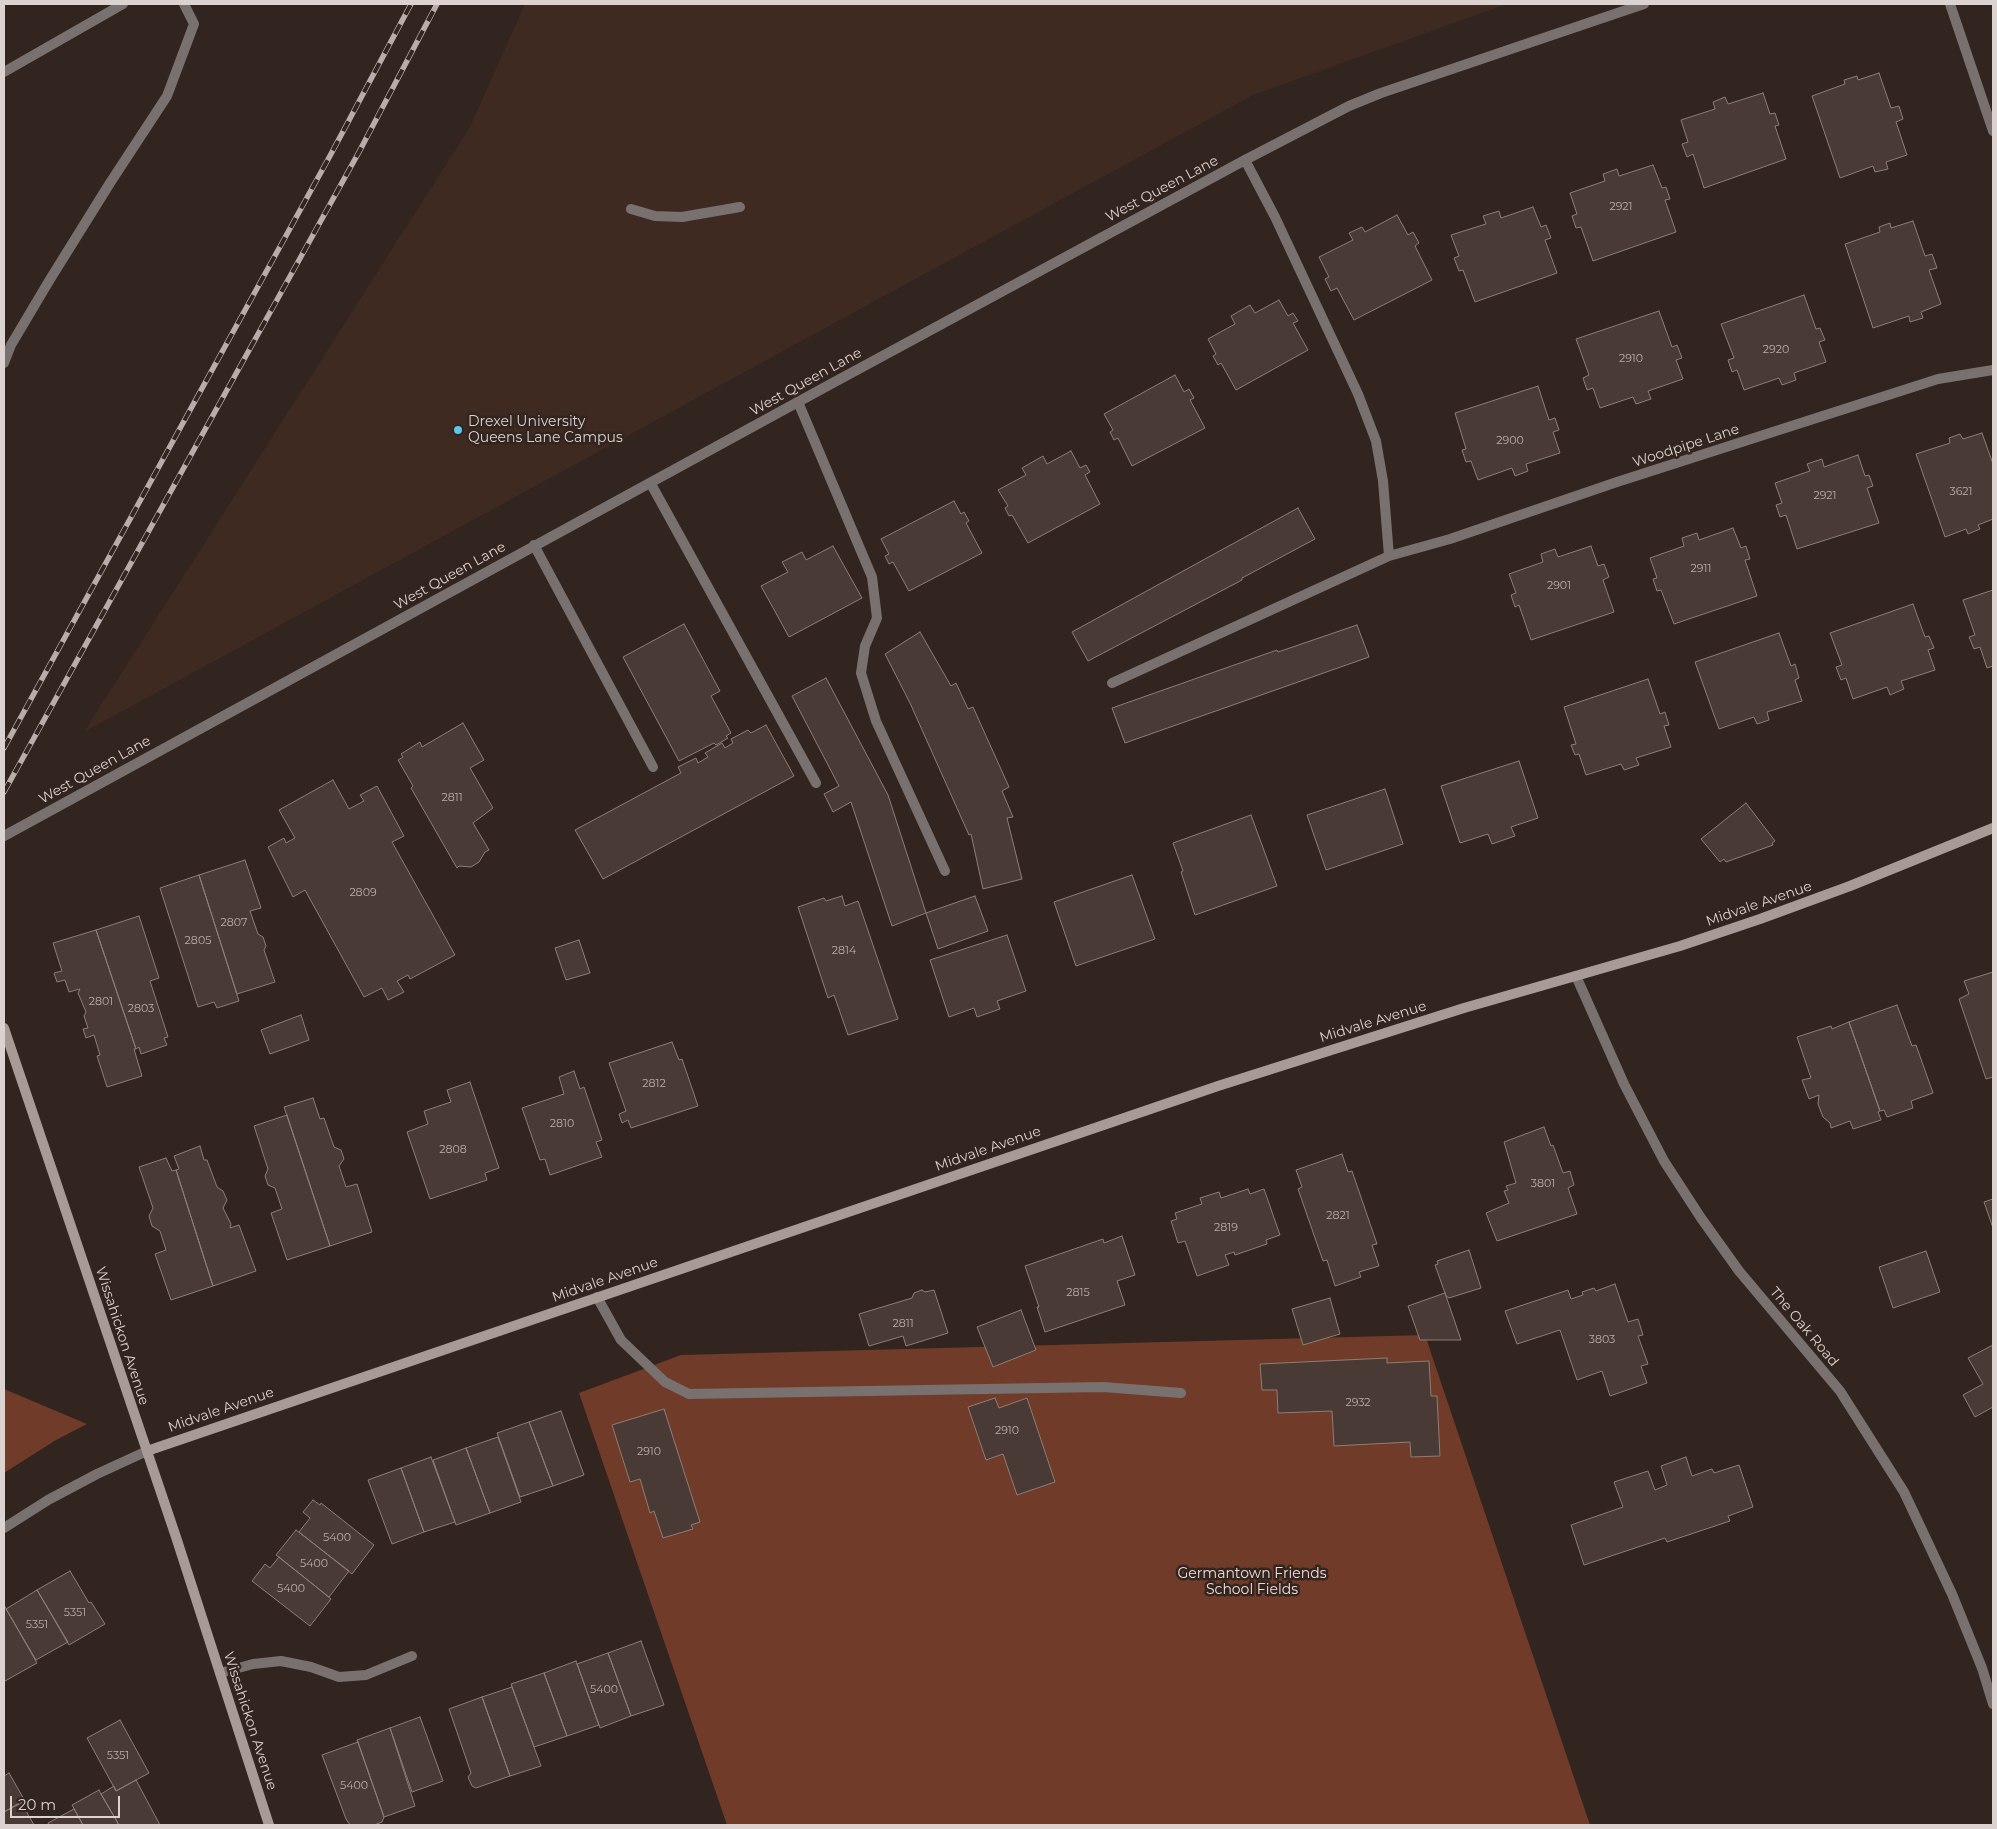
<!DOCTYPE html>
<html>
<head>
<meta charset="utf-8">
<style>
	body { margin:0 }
	#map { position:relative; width:1997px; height:1829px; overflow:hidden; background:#32241f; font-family:Montserrat,sans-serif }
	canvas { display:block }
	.frame { position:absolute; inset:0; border:5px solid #dcd2cf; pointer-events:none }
	.scale { position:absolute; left:10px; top:1796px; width:110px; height:22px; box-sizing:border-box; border:2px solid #dcd2cf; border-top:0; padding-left:6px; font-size:15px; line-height:18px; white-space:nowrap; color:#dcd2cf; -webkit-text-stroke:4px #32241f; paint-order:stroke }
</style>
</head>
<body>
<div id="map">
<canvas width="1997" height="1829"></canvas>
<div class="frame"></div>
<div class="scale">20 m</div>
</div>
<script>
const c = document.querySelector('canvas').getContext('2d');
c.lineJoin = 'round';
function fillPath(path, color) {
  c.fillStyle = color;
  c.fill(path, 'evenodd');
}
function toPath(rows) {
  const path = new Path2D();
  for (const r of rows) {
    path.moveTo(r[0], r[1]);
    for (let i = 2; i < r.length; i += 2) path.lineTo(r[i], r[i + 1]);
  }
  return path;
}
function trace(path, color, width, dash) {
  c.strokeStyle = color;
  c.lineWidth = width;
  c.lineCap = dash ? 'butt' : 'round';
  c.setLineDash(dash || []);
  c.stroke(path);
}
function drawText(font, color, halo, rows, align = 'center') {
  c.font = font + ' Montserrat,sans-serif';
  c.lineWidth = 5;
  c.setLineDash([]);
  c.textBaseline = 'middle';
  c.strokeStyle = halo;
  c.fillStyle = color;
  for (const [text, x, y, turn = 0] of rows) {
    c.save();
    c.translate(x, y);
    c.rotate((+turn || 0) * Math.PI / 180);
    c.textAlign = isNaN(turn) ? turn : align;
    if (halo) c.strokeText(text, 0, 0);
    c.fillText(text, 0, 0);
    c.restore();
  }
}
fillPath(toPath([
	[525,4,1507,4,1253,95,84,732,470,127]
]), '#3f2a22');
fillPath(toPath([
	[1425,1335,1590,1825,727,1825,579,1393,681,1355],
	[4,1389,87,1424,56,1440,4,1473]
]), '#703b29');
const building = toPath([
	[1879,73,1891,108,1899,106,1903,119,1896,122,1907,155,1886,162,1888,169,1875,172,1873,166,1840,178,1812,96,1845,84,1844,80,1857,76,1858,80,1879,73],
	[1763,93,1770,114,1775,113,1779,125,1775,126,1786,159,1704,188,1693,154,1687,157,1682,144,1688,142,1681,120,1715,109,1713,102,1725,97,1728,104,1763,93],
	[1653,165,1662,188,1666,187,1670,199,1665,200,1676,232,1593,261,1581,227,1576,228,1572,216,1577,214,1570,193,1605,181,1603,174,1617,169,1619,176,1653,165],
	[1533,207,1541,227,1546,225,1551,238,1545,240,1557,273,1475,302,1463,270,1459,271,1454,258,1459,256,1451,235,1486,224,1483,216,1499,211,1501,218,1533,207],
	[1397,215,1408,235,1413,232,1419,243,1415,246,1432,280,1354,320,1337,288,1331,291,1325,279,1329,277,1319,257,1353,240,1349,233,1362,227,1365,232,1397,215],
	[1913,221,1925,256,1932,254,1937,268,1929,270,1941,304,1921,312,1923,318,1910,322,1909,316,1873,328,1845,244,1880,232,1879,227,1890,223,1891,228,1913,221],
	[1804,295,1816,329,1820,328,1825,340,1819,342,1826,362,1794,373,1796,380,1782,385,1779,378,1744,390,1737,370,1732,372,1728,360,1734,358,1721,324,1804,295],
	[1279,300,1288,316,1293,313,1298,321,1293,323,1308,350,1236,390,1221,363,1218,365,1213,356,1216,354,1208,339,1235,324,1231,316,1250,305,1255,313,1279,300],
	[1659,311,1672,347,1677,345,1682,358,1676,360,1683,379,1648,391,1651,399,1636,404,1633,397,1600,408,1593,388,1587,390,1583,378,1589,375,1576,339,1659,311],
	[1175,375,1184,392,1189,389,1194,398,1190,400,1205,428,1132,466,1118,438,1114,440,1110,432,1113,430,1104,414,1175,375],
	[1538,386,1549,420,1555,418,1559,430,1553,432,1560,453,1526,464,1528,471,1515,476,1512,468,1478,480,1471,461,1466,462,1462,450,1466,449,1455,413,1538,386],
	[1982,433,1993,464,1993,519,1978,525,1980,529,1968,534,1966,529,1945,537,1916,454,1950,443,1949,438,1960,434,1963,439,1982,433],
	[1071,451,1080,468,1086,465,1090,472,1085,475,1100,504,1028,543,1012,515,1009,516,1005,508,1008,506,998,490,1026,475,1022,468,1043,456,1047,464,1071,451],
	[1858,455,1865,476,1869,475,1873,486,1867,488,1879,523,1797,549,1786,515,1780,517,1776,505,1782,503,1775,483,1810,471,1807,464,1822,459,1824,467,1858,455],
	[954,501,961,514,964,512,969,521,966,523,982,553,909,591,893,562,889,564,885,556,889,554,881,539,954,501],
	[1298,508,1315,539,1242,578,1242,580,1088,661,1072,632,1298,508],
	[1733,528,1741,548,1746,546,1750,559,1745,560,1757,596,1674,624,1661,590,1657,591,1653,579,1657,578,1650,558,1684,546,1682,538,1697,533,1699,540,1733,528],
	[833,546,862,598,789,637,761,586,788,572,782,562,802,552,806,560,833,546],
	[1591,546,1598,566,1604,564,1609,577,1603,580,1614,612,1531,640,1519,605,1515,607,1511,595,1516,593,1509,574,1543,562,1541,554,1555,549,1558,557,1591,546],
	[1993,590,1993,666,1987,668,1980,647,1974,649,1969,637,1975,635,1963,600,1993,590],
	[1913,604,1925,637,1929,636,1934,648,1928,650,1935,670,1901,681,1904,689,1890,695,1887,687,1853,699,1846,678,1841,680,1836,667,1842,665,1830,633,1913,604],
	[684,624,720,691,711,696,731,733,726,736,728,738,716,745,714,743,679,761,623,657,684,624],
	[1357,625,1369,657,1125,743,1112,708,1277,650,1278,652,1357,625],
	[920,632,951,686,956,683,968,709,973,707,1009,787,1002,791,1013,817,1007,818,1022,879,983,889,971,834,969,835,910,703,885,654,920,632],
	[1779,633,1791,666,1795,664,1799,678,1795,680,1802,701,1767,712,1769,720,1757,724,1754,717,1719,729,1695,662,1779,633],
	[826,678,888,795,926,913,892,926,851,802,833,812,824,794,839,786,792,696,826,678],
	[1648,679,1660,714,1665,712,1669,725,1664,726,1671,747,1636,758,1639,765,1624,770,1621,764,1586,775,1579,754,1575,755,1571,745,1576,744,1564,707,1648,679],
	[463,723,484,760,470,768,493,808,473,823,489,850,485,852,479,862,471,867,459,866,457,868,411,788,413,786,398,760,403,757,401,754,420,742,422,747,463,723],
	[766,725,794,776,603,879,575,830,681,773,678,767,696,758,698,763,708,757,705,753,722,743,725,748,733,743,731,739,748,730,751,733,766,725],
	[1519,761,1538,818,1511,827,1515,836,1492,844,1488,834,1460,843,1441,786,1519,761],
	[333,780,349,809,364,801,360,795,377,786,404,836,392,842,455,955,410,979,408,975,397,981,404,992,388,1000,382,988,364,997,305,890,293,897,268,847,284,838,286,843,295,838,279,810,333,780],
	[1385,789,1403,844,1326,870,1307,815,1385,789],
	[1746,803,1775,841,1772,843,1773,845,1726,862,1724,859,1720,862,1701,839,1746,803],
	[1251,815,1277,886,1195,915,1181,872,1183,871,1173,843,1251,815],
	[245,860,261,908,250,911,258,934,263,937,266,946,264,950,275,982,237,994,199,875,245,860],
	[199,875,239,1001,217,1008,214,1002,198,1007,160,888,199,875],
	[1132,875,1155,939,1076,966,1054,902,1132,875],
	[842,896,845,906,858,901,898,1019,848,1035,834,995,828,998,798,907,824,898,826,901,842,896],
	[975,896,988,931,938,949,926,913,975,896],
	[139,916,159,978,150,981,168,1037,164,1038,167,1045,141,1054,139,1047,136,1049,96,930,139,916],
	[96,930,136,1049,134,1049,142,1076,107,1087,97,1056,100,1055,94,1035,86,1038,83,1029,88,1028,84,1016,86,1012,78,993,80,989,69,992,65,980,57,982,54,973,62,971,53,943,96,930],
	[1007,935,1026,991,997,1001,1000,1009,977,1017,974,1008,949,1017,930,960,1007,935],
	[579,940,590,973,566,980,555,948,579,940],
	[1993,972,1993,1077,1986,1079,1959,999,1969,994,1964,981,1993,972],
	[1897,1005,1912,1046,1916,1045,1933,1093,1911,1101,1913,1108,1887,1117,1884,1110,1880,1111,1849,1022,1897,1005],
	[301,1015,309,1040,270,1054,261,1030,301,1015],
	[1849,1022,1880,1111,1878,1112,1881,1120,1853,1129,1850,1121,1831,1128,1830,1123,1823,1117,1818,1104,1819,1095,1809,1099,1802,1080,1811,1078,1797,1037,1831,1026,1832,1029,1849,1022],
	[672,1042,679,1060,682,1059,698,1106,631,1128,628,1120,622,1123,619,1114,626,1111,609,1063,672,1042],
	[574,1071,580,1089,584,1087,602,1140,596,1142,602,1157,550,1175,545,1159,540,1160,522,1108,564,1094,559,1077,574,1071],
	[470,1082,499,1168,485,1173,487,1180,430,1199,407,1132,428,1124,424,1111,451,1102,447,1090,470,1082],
	[313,1098,320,1119,324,1118,334,1147,341,1150,344,1159,339,1166,346,1187,357,1184,372,1232,330,1246,284,1107,313,1098],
	[287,1115,330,1246,287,1260,271,1213,282,1209,275,1188,268,1185,265,1176,268,1169,254,1126,287,1115],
	[1544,1127,1551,1146,1553,1145,1563,1173,1570,1171,1574,1185,1568,1188,1577,1214,1497,1241,1486,1213,1509,1203,1504,1191,1508,1190,1506,1186,1516,1183,1504,1142,1544,1127],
	[200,1146,204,1160,207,1160,217,1187,223,1191,227,1200,223,1208,231,1224,230,1228,239,1225,256,1271,213,1286,176,1170,179,1169,174,1156,200,1146],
	[1342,1154,1348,1172,1352,1171,1377,1244,1372,1245,1379,1266,1359,1272,1361,1277,1335,1286,1327,1260,1323,1261,1298,1189,1302,1187,1296,1170,1342,1154],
	[166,1158,172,1171,176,1170,213,1286,171,1300,155,1254,166,1250,160,1231,152,1226,149,1216,153,1208,139,1167,166,1158],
	[1248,1189,1250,1194,1264,1189,1280,1235,1266,1240,1267,1244,1235,1255,1234,1252,1225,1255,1229,1265,1197,1276,1185,1241,1178,1243,1171,1221,1177,1219,1175,1213,1202,1204,1200,1198,1219,1192,1221,1198,1248,1189],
	[1993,1199,1993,1228,1984,1202,1993,1199],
	[1122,1236,1135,1275,1117,1281,1125,1305,1045,1332,1037,1307,1039,1307,1025,1266,1103,1239,1104,1243,1122,1236],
	[1469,1250,1481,1288,1449,1298,1446,1296,1435,1265,1438,1264,1437,1261,1469,1250],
	[1926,1251,1940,1292,1893,1308,1879,1267,1926,1251],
	[1615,1284,1628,1322,1638,1319,1643,1335,1638,1336,1648,1364,1641,1366,1647,1383,1610,1396,1602,1371,1577,1380,1560,1330,1517,1344,1505,1311,1568,1290,1571,1299,1583,1295,1582,1292,1594,1288,1596,1291,1615,1284],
	[922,1290,925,1292,934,1290,948,1333,906,1346,903,1336,869,1346,859,1314,912,1298,914,1293,922,1290],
	[1445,1293,1461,1340,1420,1340,1408,1306,1445,1293],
	[1330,1298,1340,1334,1303,1345,1292,1309,1330,1298],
	[1021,1310,1036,1350,993,1367,977,1327,1021,1310],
	[1993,1345,1993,1407,1975,1417,1963,1395,1983,1384,1968,1358,1993,1345],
	[1387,1358,1387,1363,1429,1361,1431,1396,1437,1396,1440,1456,1411,1457,1410,1442,1334,1446,1332,1411,1278,1413,1277,1390,1262,1390,1260,1364,1387,1358],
	[995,1398,999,1408,1027,1398,1055,1482,1017,1495,1003,1454,986,1460,968,1407,995,1398],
	[664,1409,700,1522,691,1525,693,1529,663,1538,654,1511,650,1513,640,1479,630,1482,612,1425,664,1409],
	[561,1411,584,1475,553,1486,529,1422,561,1411],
	[529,1422,553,1486,520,1497,497,1433,529,1422],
	[498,1437,521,1502,490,1513,466,1448,498,1437],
	[466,1448,490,1513,456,1525,433,1460,466,1448],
	[431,1457,455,1522,424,1532,401,1468,431,1457],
	[1686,1457,1692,1476,1712,1469,1714,1473,1739,1465,1753,1507,1728,1516,1730,1521,1667,1542,1665,1538,1584,1565,1571,1525,1623,1507,1614,1482,1648,1471,1655,1490,1667,1485,1661,1466,1686,1457],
	[401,1468,424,1532,392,1544,368,1480,401,1468],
	[313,1500,320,1505,321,1503,374,1545,352,1574,299,1532,310,1518,303,1512,313,1500],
	[296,1530,349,1571,329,1597,276,1555,296,1530],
	[279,1557,331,1599,310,1626,252,1581,265,1564,270,1568,279,1557],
	[70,1571,89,1603,91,1602,105,1624,69,1645,37,1590,70,1571],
	[37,1590,68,1642,36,1660,6,1609,37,1590],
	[4,1605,37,1663,5,1681,4,1679,4,1605],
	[641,1641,664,1705,631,1716,608,1653,641,1641],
	[608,1653,631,1716,600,1728,577,1664,608,1653],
	[576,1661,599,1725,567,1736,544,1673,576,1661],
	[544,1673,567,1736,534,1747,511,1684,544,1673],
	[512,1687,541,1766,510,1776,482,1697,512,1687],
	[482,1697,510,1776,476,1788,472,1786,468,1777,471,1773,449,1709,482,1697],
	[420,1717,443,1781,412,1792,390,1728,420,1717],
	[120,1720,149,1773,116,1791,87,1738,120,1720],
	[390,1728,415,1806,384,1817,357,1740,390,1728],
	[358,1742,384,1817,382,1822,374,1825,350,1825,346,1819,322,1755,358,1742],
	[9,1773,25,1801,4,1812,4,1776,9,1773],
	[136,1780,160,1825,119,1825,101,1794,114,1786,116,1791,136,1780],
	[99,1790,101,1794,119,1825,83,1825,72,1805,99,1790],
	[21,1802,34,1825,4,1825,4,1812,21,1802],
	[74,1809,83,1825,49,1825,48,1823,74,1809]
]);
fillPath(building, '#4a3a35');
trace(building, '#8f7d77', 1);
trace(toPath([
	[4,72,123,4],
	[1245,160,1275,217,1358,394,1376,441,1383,481,1389,556],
	[631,209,655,216,682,217,740,207],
	[4,363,11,345,49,281,110,183,167,96,194,24,184,4],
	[798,402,872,577,877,618,865,646,861,673,876,721,945,871],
	[651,484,816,783],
	[534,545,653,767],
	[1112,683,1389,556,1450,539,1617,482,1938,379,1993,370],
	[597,1297,621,1340,665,1382,689,1394,1103,1387,1181,1393],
	[220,1673,253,1664,281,1661,311,1667,339,1677,366,1675,412,1656]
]), '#79716f', 10);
trace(toPath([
	[1950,4,1993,131],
	[4,836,829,385,1245,160,1349,106,1381,93,1644,4],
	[1576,976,1624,1084,1664,1161,1701,1218,1739,1271,1840,1391,1904,1492,1952,1594,1982,1668,1993,1704],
	[4,1528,48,1500,97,1474,147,1451]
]), '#79716f', 10);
trace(toPath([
	[4,1028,176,1537,269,1825],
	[147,1451,1218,1086,1464,1008,1680,946,1760,919,1850,886,1993,828]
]), '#a89b97', 10);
const rail = toPath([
	[4,748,331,154,411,4],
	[4,792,359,152,437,4]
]);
trace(rail, '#b8adaa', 5.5);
trace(rail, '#32241f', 4, [11]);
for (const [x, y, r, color] of [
	[458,430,5,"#5cc7e8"]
]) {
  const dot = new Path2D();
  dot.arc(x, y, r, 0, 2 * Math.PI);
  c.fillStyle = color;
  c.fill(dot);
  trace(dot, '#32241f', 2);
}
drawText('11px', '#b8aca8', null, [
	["2921",1621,207],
	["2920",1776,350],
	["2910",1631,359],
	["2900",1510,441],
	["3621",1961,492],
	["2921",1825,496],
	["2911",1701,569],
	["2901",1559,586],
	["2811",452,798],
	["2809",363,893],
	["2807",234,923],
	["2805",198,941],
	["2814",844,951],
	["2801",101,1002],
	["2803",141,1009],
	["2812",654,1084],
	["2810",562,1124],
	["2808",453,1150],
	["3801",1543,1184],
	["2821",1338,1216],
	["2819",1226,1228],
	["2815",1078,1293],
	["2811",903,1324],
	["3803",1602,1340],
	["2932",1358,1403],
	["2910",1007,1431],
	["2910",649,1452],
	["5400",337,1538],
	["5400",314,1564],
	["5400",291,1589],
	["5351",75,1613],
	["5351",37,1625],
	["5400",604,1690],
	["5351",118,1756],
	["5400",354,1786]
]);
drawText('14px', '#dcd2cf', '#32241f', [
	["West Queen Lane",1162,189,-28],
	["West Queen Lane",806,382,-29],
	["Woodpipe Lane",1686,446,-18],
	["West Queen Lane",450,576,-29],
	["West Queen Lane",95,770,-29],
	["Midvale Avenue",1759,904,-19],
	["Midvale Avenue",1373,1022,-17],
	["Midvale Avenue",988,1149,-19],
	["Midvale Avenue",605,1280,-19],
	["The Oak Road",1804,1327,50],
	["Wissahickon Avenue",122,1336,72],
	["Midvale Avenue",221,1410,-19],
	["Wissahickon Avenue",250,1721,72]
]);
drawText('14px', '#dcd2cf', '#32241f', [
	["Drexel University",468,422],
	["Queens Lane Campus",468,438]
], 'left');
drawText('14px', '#f1dcd5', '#32241f', [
	["Germantown Friends",1252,1574],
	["School Fields",1252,1590]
]);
</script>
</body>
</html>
